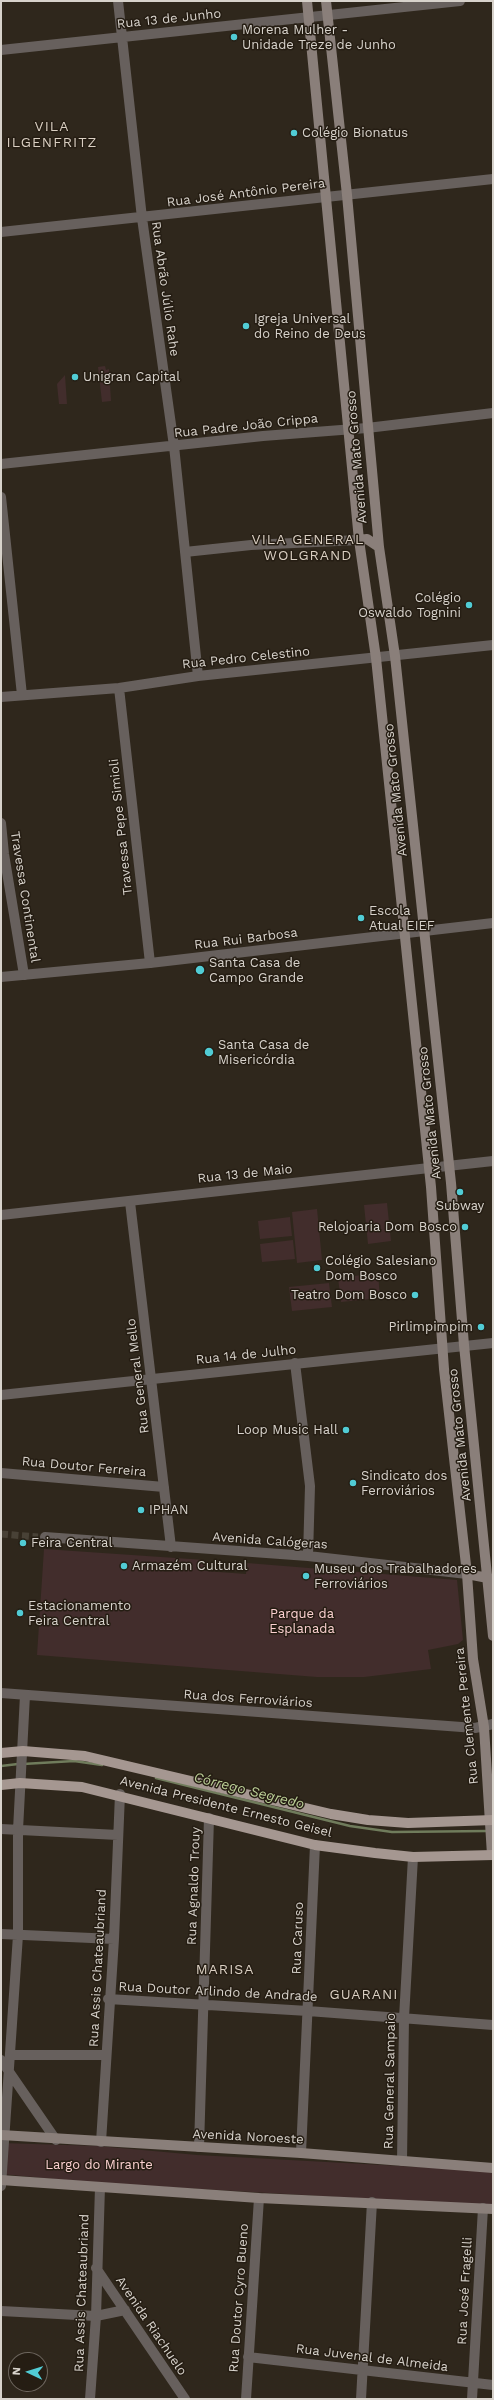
<!DOCTYPE html>
<html>
<head>
<meta charset="utf-8">
<style>
	body { margin:0 }
	#map { position:relative; width:494px; height:2400px; overflow:hidden; background:#2f271c; font-family:"Work Sans",sans-serif }
	canvas { display:block }
	.frame { position:absolute; inset:0; border:2px solid #d7d2cb; pointer-events:none }
	.north { position:absolute; left:8px; top:2352px; width:40px; height:40px; box-sizing:border-box; background:#251d13; border:1px solid #6c655d; border-radius:50%; rotate:274deg; font-size:11px; font-weight:700; line-height:16px; text-align:center; color:#d7d2cb }
	.north::after { content:''; display:block; margin:auto; width:14px; height:18px; background:#51ccd5; clip-path:polygon(50% 0,100% 100%,50% 72%,0 100%) }
</style>
</head>
<body>
<div id="map">
<canvas width="494" height="2400"></canvas>
<div class="frame"></div>
<div class="north">N</div>
</div>
<script>
const c = document.querySelector('canvas').getContext('2d');
c.lineJoin = 'round';
function fillPath(path, color) {
  c.fillStyle = color;
  c.fill(path, 'evenodd');
}
function toPath(rows) {
  const path = new Path2D();
  for (const r of rows) {
    path.moveTo(r[0], r[1]);
    for (let i = 2; i < r.length; i += 2) path.lineTo(r[i], r[i + 1]);
  }
  return path;
}
function trace(path, color, width, dash) {
  c.strokeStyle = color;
  c.lineWidth = width;
  c.lineCap = dash ? 'butt' : 'round';
  c.setLineDash(dash || []);
  c.stroke(path);
}
function drawText(font, color, halo, rows, align = 'center') {
  c.font = font + ' "Work Sans",sans-serif';
  c.lineWidth = 3;
  c.setLineDash([]);
  c.textBaseline = 'middle';
  c.strokeStyle = halo;
  c.fillStyle = color;
  for (const [text, x, y, turn = 0] of rows) {
    c.save();
    c.translate(x, y);
    c.rotate((+turn || 0) * Math.PI / 180);
    c.textAlign = isNaN(turn) ? turn : align;
    if (halo) c.strokeText(text, 0, 0);
    c.fillText(text, 0, 0);
    c.restore();
  }
}
fillPath(toPath([
	[105,366,106,370,109,369,111,401,102,402,98,367],
	[65,375,67,404,59,404,57,384],
	[387,1203,391,1241,368,1244,364,1205],
	[317,1209,322,1260,297,1263,292,1212],
	[290,1217,292,1236,260,1239,258,1221],
	[293,1240,295,1259,262,1262,260,1244],
	[378,1273,380,1298,341,1302,338,1278],
	[329,1283,332,1307,292,1311,289,1287],
	[44,1549,205,1560,205,1571,246,1574,247,1563,457,1580,463,1640,458,1644,428,1650,431,1669,364,1677,317,1677,37,1655],
	[1,2143,98,2146,197,2155,493,2171,493,2206,97,2183,1,2174]
]), '#422d2c');
trace(toPath([
	[23,1764,74,1761,102,1765],
	[1,1766,18,1764],
	[156,1778,350,1826,392,1832,488,1831]
]), '#707c5c', 2.5);
trace(toPath([
	[1,1534,38,1537]
]), '#484136', 7, [7, 3.5]);
trace(toPath([
	[118,1,142,218,174,446,198,676],
	[1,50,460,1],
	[1,232,493,179],
	[1,464,263,436,367,428,493,413],
	[1,497,22,695],
	[185,552,251,545,359,540],
	[119,688,150,963],
	[1,697,119,688,198,676,493,645],
	[1,823,4,854,24,975],
	[130,1202,171,1547],
	[295,1363,310,1486,308,1556],
	[1,1473,164,1487],
	[45,1537,308,1556,467,1574],
	[1,1693,475,1728,493,1724],
	[1,1829,118,1835],
	[1,1934,114,1939],
	[108,1999,308,2011,493,2025],
	[10,2055,106,2055],
	[1,2060,56,2140],
	[101,2142,114,1939,120,1794],
	[199,2147,209,1818],
	[301,2153,315,1845],
	[402,2161,404,2018,413,1857],
	[1,2186,18,1935,18,1830,25,1695],
	[96,2268,185,2399],
	[1,2311,96,2316,125,2310],
	[248,2357,493,2385],
	[90,2399,96,2316,100,2187],
	[246,2399,259,2198],
	[361,2399,372,2202],
	[472,2399,483,2208]
]), '#67605d', 10);
trace(toPath([
	[1,977,150,963,493,923],
	[1,1215,493,1161],
	[1,1395,493,1343]
]), '#67605d', 10);
trace(toPath([
	[307,1,359,540,376,658,431,1187,444,1369,467,1574,473,1659,484,1727,492,1855],
	[326,1,347,195,379,547,395,656,451,1183,464,1345,493,1636],
	[359,540,367,539,379,547],
	[467,1574,493,1579],
	[1,2135,301,2153,493,2168],
	[1,2180,259,2198,493,2209]
]), '#8a7f7a', 10);
trace(toPath([
	[1,1753,23,1751,85,1756,331,1814,368,1820,408,1823,493,1820],
	[1,1785,20,1783,82,1787,315,1845,375,1853,413,1857,493,1855]
]), '#a59791', 10);
for (const [x, y, r, color] of [
	[234,37,4,"#51ccd5"],
	[294,133,4,"#51ccd5"],
	[246,326,4,"#51ccd5"],
	[75,377,4,"#51ccd5"],
	[469,605,4,"#51ccd5"],
	[361,918,4,"#51ccd5"],
	[200,970,5,"#51ccd5"],
	[209,1052,5,"#51ccd5"],
	[460,1192,4,"#51ccd5"],
	[465,1227,4,"#51ccd5"],
	[317,1268,4,"#51ccd5"],
	[415,1295,4,"#51ccd5"],
	[481,1327,4,"#51ccd5"],
	[346,1430,4,"#51ccd5"],
	[353,1483,4,"#51ccd5"],
	[141,1510,4,"#51ccd5"],
	[23,1543,4,"#51ccd5"],
	[124,1566,4,"#51ccd5"],
	[306,1576,4,"#51ccd5"],
	[20,1613,4,"#51ccd5"]
]) {
  const dot = new Path2D();
  dot.arc(x, y, r, 0, 2 * Math.PI);
  c.fillStyle = color;
  c.fill(dot);
  trace(dot, '#251d13', 1.5);
}
drawText('13px', '#d7d2cb', '#251d13', [
	["Rua 13 de Junho",169,19,-6],
	["Rua José Antônio Pereira",246,193,-7],
	["Rua Abrão Júlio Rahe",165,289,82],
	["Rua Padre João Crippa",246,426,-6],
	["Avenida Mato Grosso",357,457,-95],
	["Rua Pedro Celestino",246,658,-6],
	["Avenida Mato Grosso",396,790,-96],
	["Travessa Pepe Simioli",121,827,-96],
	["Travessa Continental",25,897,81],
	["Rua Rui Barbosa",246,939,-7],
	["Avenida Mato Grosso",430,1113,-96],
	["Rua 13 de Maio",245,1174,-6],
	["Rua 14 de Julho",246,1355,-6],
	["Rua General Mello",138,1376,-97],
	["Avenida Mato Grosso",460,1435,-96],
	["Rua Doutor Ferreira",84,1467,5],
	["Avenida Calógeras",270,1541,4],
	["Rua dos Ferroviários",248,1699,4],
	["Rua Clemente Pereira",467,1716,-96],
	["Avenida Presidente Ernesto Geisel",226,1807,14],
	["Rua Agnaldo Trouy",194,1886,-88],
	["Rua Caruso",298,1938,-88],
	["Rua Assis Chateaubriand",98,1968,-87],
	["Rua Doutor Arlindo de Andrade",218,1992,3],
	["Rua General Sampaio",390,2081,-89],
	["Avenida Noroeste",248,2137,3],
	["Rua José Fragelli",465,2291,-87],
	["Rua Assis Chateaubriand",82,2293,-88],
	["Rua Doutor Cyro Bueno",239,2298,-86],
	["Avenida Riachuelo",151,2326,56],
	["Rua Juvenal de Almeida",372,2358,7]
]);
drawText('13px', '#d7d2cb', '#251d13', [
	["Morena Mulher -",242,30],
	["Unidade Treze de Junho",242,45],
	["Colégio Bionatus",302,133],
	["Igreja Universal",254,319],
	["do Reino de Deus",254,334],
	["Unigran Capital",83,377],
	["Colégio",461,598,"right"],
	["Oswaldo Tognini",461,613,"right"],
	["Escola",369,911],
	["Atual EIEF",369,926],
	["Santa Casa de",209,963],
	["Campo Grande",209,978],
	["Santa Casa de",218,1045],
	["Misericórdia",218,1060],
	["Subway",460,1206,"center"],
	["Relojoaria Dom Bosco",457,1227,"right"],
	["Colégio Salesiano",325,1261],
	["Dom Bosco",325,1276],
	["Teatro Dom Bosco",407,1295,"right"],
	["Pirlimpimpim",473,1327,"right"],
	["Loop Music Hall",338,1430,"right"],
	["Sindicato dos",361,1476],
	["Ferroviários",361,1491],
	["IPHAN",149,1510],
	["Feira Central",31,1543],
	["Armazém Cultural",132,1566],
	["Museu dos Trabalhadores",314,1569],
	["Ferroviários",314,1584],
	["Estacionamento",28,1606],
	["Feira Central",28,1621]
], 'left');
drawText('13px', '#fad0cf', '#251d13', [
	["Parque da",302,1614],
	["Esplanada",302,1629],
	["Largo do Mirante",99,2165]
]);
c.letterSpacing = '1px';
drawText('14px', '#dacfc2', '#251d13', [
	["VILA",52,127],
	["ILGENFRITZ",52,143],
	["VILA GENERAL",308,540],
	["WOLGRAND",308,556],
	["MARISA",225,1970],
	["GUARANI",364,1995]
]);
c.letterSpacing = '0px';
drawText('italic 14px', '#bace96', '#251d13', [
	["Córrego Segredo",249,1791,14]
]);
</script>
</body>
</html>
